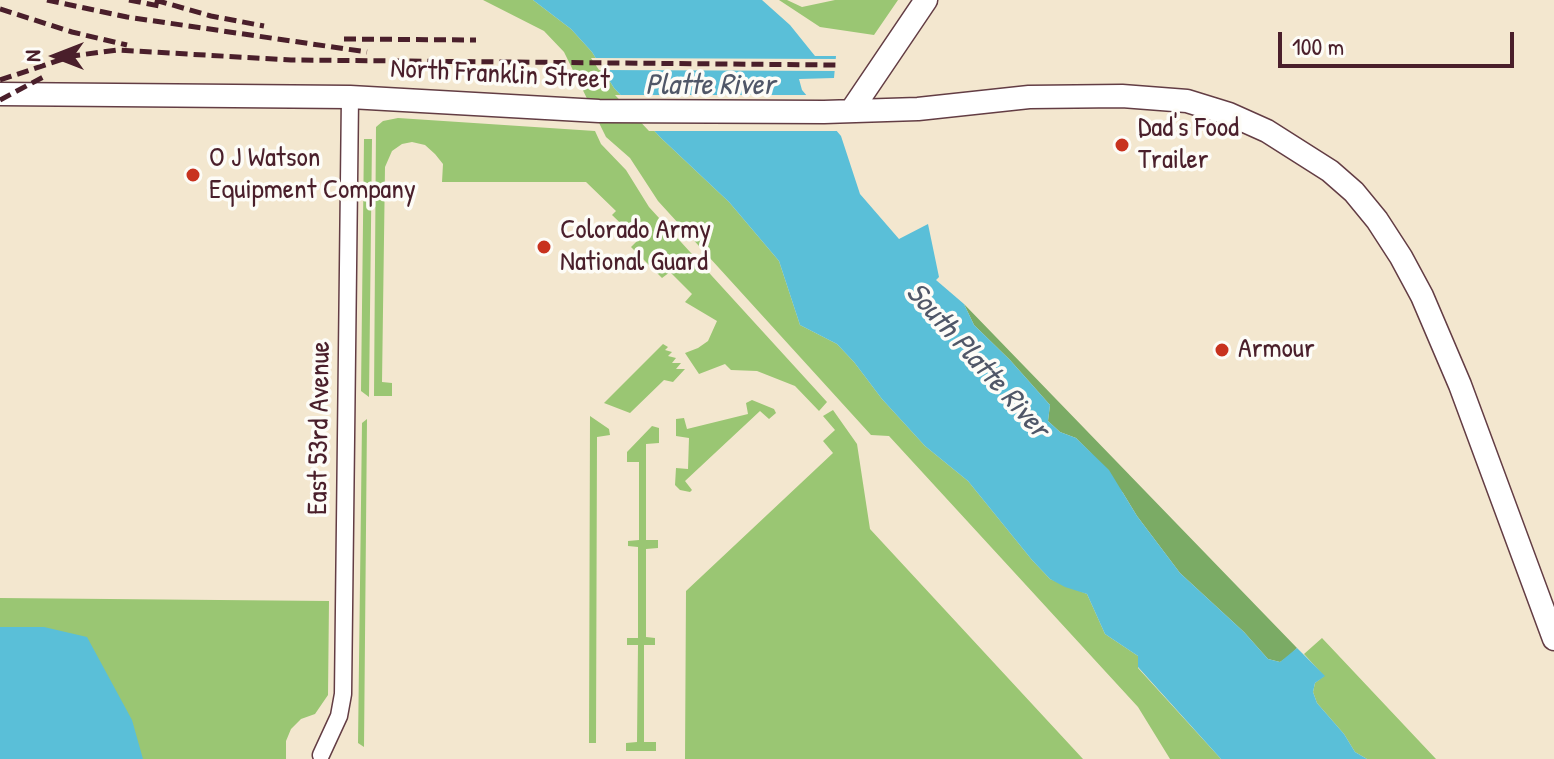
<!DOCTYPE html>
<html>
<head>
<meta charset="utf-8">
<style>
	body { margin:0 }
	#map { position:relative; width:1554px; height:759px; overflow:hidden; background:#f3e7cf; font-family:"Patrick Hand",sans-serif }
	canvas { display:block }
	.north { position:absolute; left:16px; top:16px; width:80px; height:80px; -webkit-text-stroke:6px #fdfcf7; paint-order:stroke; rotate:270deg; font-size:22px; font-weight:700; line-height:32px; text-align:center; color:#4a1f2b }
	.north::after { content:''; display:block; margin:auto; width:28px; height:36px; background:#4a1f2b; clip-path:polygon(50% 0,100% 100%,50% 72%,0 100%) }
	.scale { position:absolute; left:1278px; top:32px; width:236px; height:36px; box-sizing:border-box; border:4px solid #4a1f2b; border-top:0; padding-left:10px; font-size:24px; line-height:28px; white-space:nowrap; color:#4a1f2b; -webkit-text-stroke:6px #fdfcf7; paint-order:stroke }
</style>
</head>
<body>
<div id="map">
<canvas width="1554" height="759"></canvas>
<div class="north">N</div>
<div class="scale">100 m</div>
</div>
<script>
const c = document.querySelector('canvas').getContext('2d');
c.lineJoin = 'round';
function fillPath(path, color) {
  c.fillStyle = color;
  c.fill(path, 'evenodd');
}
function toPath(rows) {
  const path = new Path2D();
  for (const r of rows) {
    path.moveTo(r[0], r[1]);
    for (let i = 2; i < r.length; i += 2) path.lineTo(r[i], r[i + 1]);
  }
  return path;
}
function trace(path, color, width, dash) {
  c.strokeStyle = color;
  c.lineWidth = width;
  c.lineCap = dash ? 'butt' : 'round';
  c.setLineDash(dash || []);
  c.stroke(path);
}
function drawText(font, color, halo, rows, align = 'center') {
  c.font = font + ' "Patrick Hand",sans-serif';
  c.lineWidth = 7;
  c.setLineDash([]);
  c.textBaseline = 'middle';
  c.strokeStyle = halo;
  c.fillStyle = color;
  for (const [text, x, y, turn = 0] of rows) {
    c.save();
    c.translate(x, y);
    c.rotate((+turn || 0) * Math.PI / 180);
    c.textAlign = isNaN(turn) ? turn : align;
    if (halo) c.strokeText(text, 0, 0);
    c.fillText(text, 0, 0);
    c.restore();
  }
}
fillPath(toPath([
	[483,0,533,0,571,29,592,52,614,88,661,138,729,202,779,261,800,325,837,344,854,362,882,399,925,446,968,481,1032,560,1050,579,1087,594,1105,634,1138,656,1138,668,1221,759,1170,759,1138,707,889,436,871,435,658,201,630,158,606,137,564,52,544,31],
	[779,0,787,0,802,7,835,0,898,0,874,35,820,27],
	[398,118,595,131,601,144,626,170,649,207,827,402,819,411,795,386,757,371,731,370,725,364,699,374,685,353,698,348,708,341,717,321,685,302,692,294,670,272,662,278,631,247,638,240,612,215,616,211,586,182,442,182,443,164,435,154,425,145,412,142,402,144,392,151,385,167,382,382,392,383,392,396,374,396,376,127,383,121],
	[364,139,372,139,369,397,361,391],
	[663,344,668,347,665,350,672,352,668,356,676,358,672,363,681,363,676,369,685,369,673,382,664,380,630,413,604,403],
	[752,400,774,409,776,413,769,419,760,411,685,481,692,490,690,492,680,490,675,485,676,468,688,469,689,438,676,436,676,419,684,418,687,429,748,414,746,403],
	[833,410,857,444,870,529,1083,759,685,759,686,591,833,453,823,441,835,430,823,416],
	[590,416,609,429,610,435,597,437,596,743,589,743],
	[367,419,364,747,358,743,362,423],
	[652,426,659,428,659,443,646,444,646,540,658,540,658,548,646,549,646,637,655,638,655,645,644,645,644,742,656,742,656,751,626,751,626,743,637,742,638,645,627,645,627,638,638,638,638,547,628,546,628,541,639,540,639,462,627,462,627,452],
	[0,598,329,601,328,695,315,714,301,719,291,729,286,741,286,759,0,759],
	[1322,638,1436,759,1367,759,1355,752,1344,734,1317,703,1313,692,1315,683,1324,676,1304,654]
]), '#9ac673');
fillPath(toPath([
	[964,304,1297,648,1288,657,1280,662,1268,659,1244,632,1180,573,1137,516,1123,493,1089,451,1076,438,1060,432,1048,421,1050,405,1010,360,974,325]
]), '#7bab65');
fillPath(toPath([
	[533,0,762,0,790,25,815,56,836,56,834,78,799,79,802,90,841,136,860,194,899,239,928,224,939,277,936,280,964,304,974,325,1010,360,1050,405,1048,421,1060,432,1076,438,1109,470,1137,516,1180,573,1244,632,1268,659,1280,662,1297,648,1325,676,1315,683,1313,692,1317,703,1344,734,1355,752,1367,759,1221,759,1138,667,1138,656,1105,634,1087,594,1065,587,1050,579,1032,560,968,481,925,446,882,399,854,362,837,344,800,325,779,261,729,202,661,138,614,88,592,52,571,29],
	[0,627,44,627,87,637,132,720,143,759,0,759]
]), '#5abfd8');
fillPath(toPath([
	[591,58,836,59,836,71,599,70],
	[615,95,811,95,839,131,649,131]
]), '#f3e7cf');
const street = toPath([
	[321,755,339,716,343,694,350,97]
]);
const secondary = toPath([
	[0,94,350,97,599,111,824,112,918,109,1029,97,1122,96,1187,101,1229,114,1267,131,1330,171,1354,192,1377,220,1401,257,1422,296,1460,385,1554,639],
	[851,111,926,0]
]);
trace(street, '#633d44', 19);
trace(secondary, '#633d44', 25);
trace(street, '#fff', 16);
trace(secondary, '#fff', 22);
trace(toPath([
	[47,0,127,17,367,52],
	[129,0,164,7],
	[155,0,211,16,264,26],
	[0,9,72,32,127,45],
	[344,39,476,40],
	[0,80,72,56,117,50,291,60,836,65],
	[0,100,47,75]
]), '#4a1f2b', 5, [12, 6]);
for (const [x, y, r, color] of [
	[1122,145,8,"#c8321e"],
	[193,175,8,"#c8321e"],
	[544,247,8,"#c8321e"],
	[1222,350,8,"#c8321e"]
]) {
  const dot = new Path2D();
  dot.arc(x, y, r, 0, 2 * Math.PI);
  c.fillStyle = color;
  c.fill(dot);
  trace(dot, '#fdfcf7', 3);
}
drawText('28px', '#4a1f2b', '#fdfcf7', [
	["North Franklin Street",500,75,3],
	["East 53rd Avenue",320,428,-89]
]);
drawText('28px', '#4a1f2b', '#fdfcf7', [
	["Dad's Food",1138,129],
	["Trailer",1138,161],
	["O J Watson",209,159],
	["Equipment Company",209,191],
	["Colorado Army",560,231],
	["National Guard",560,263],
	["Armour",1238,350]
], 'left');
drawText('italic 30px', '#505768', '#fdfcf7', [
	["Platte River",710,86],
	["South Platte River",977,361,48]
]);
</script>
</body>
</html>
